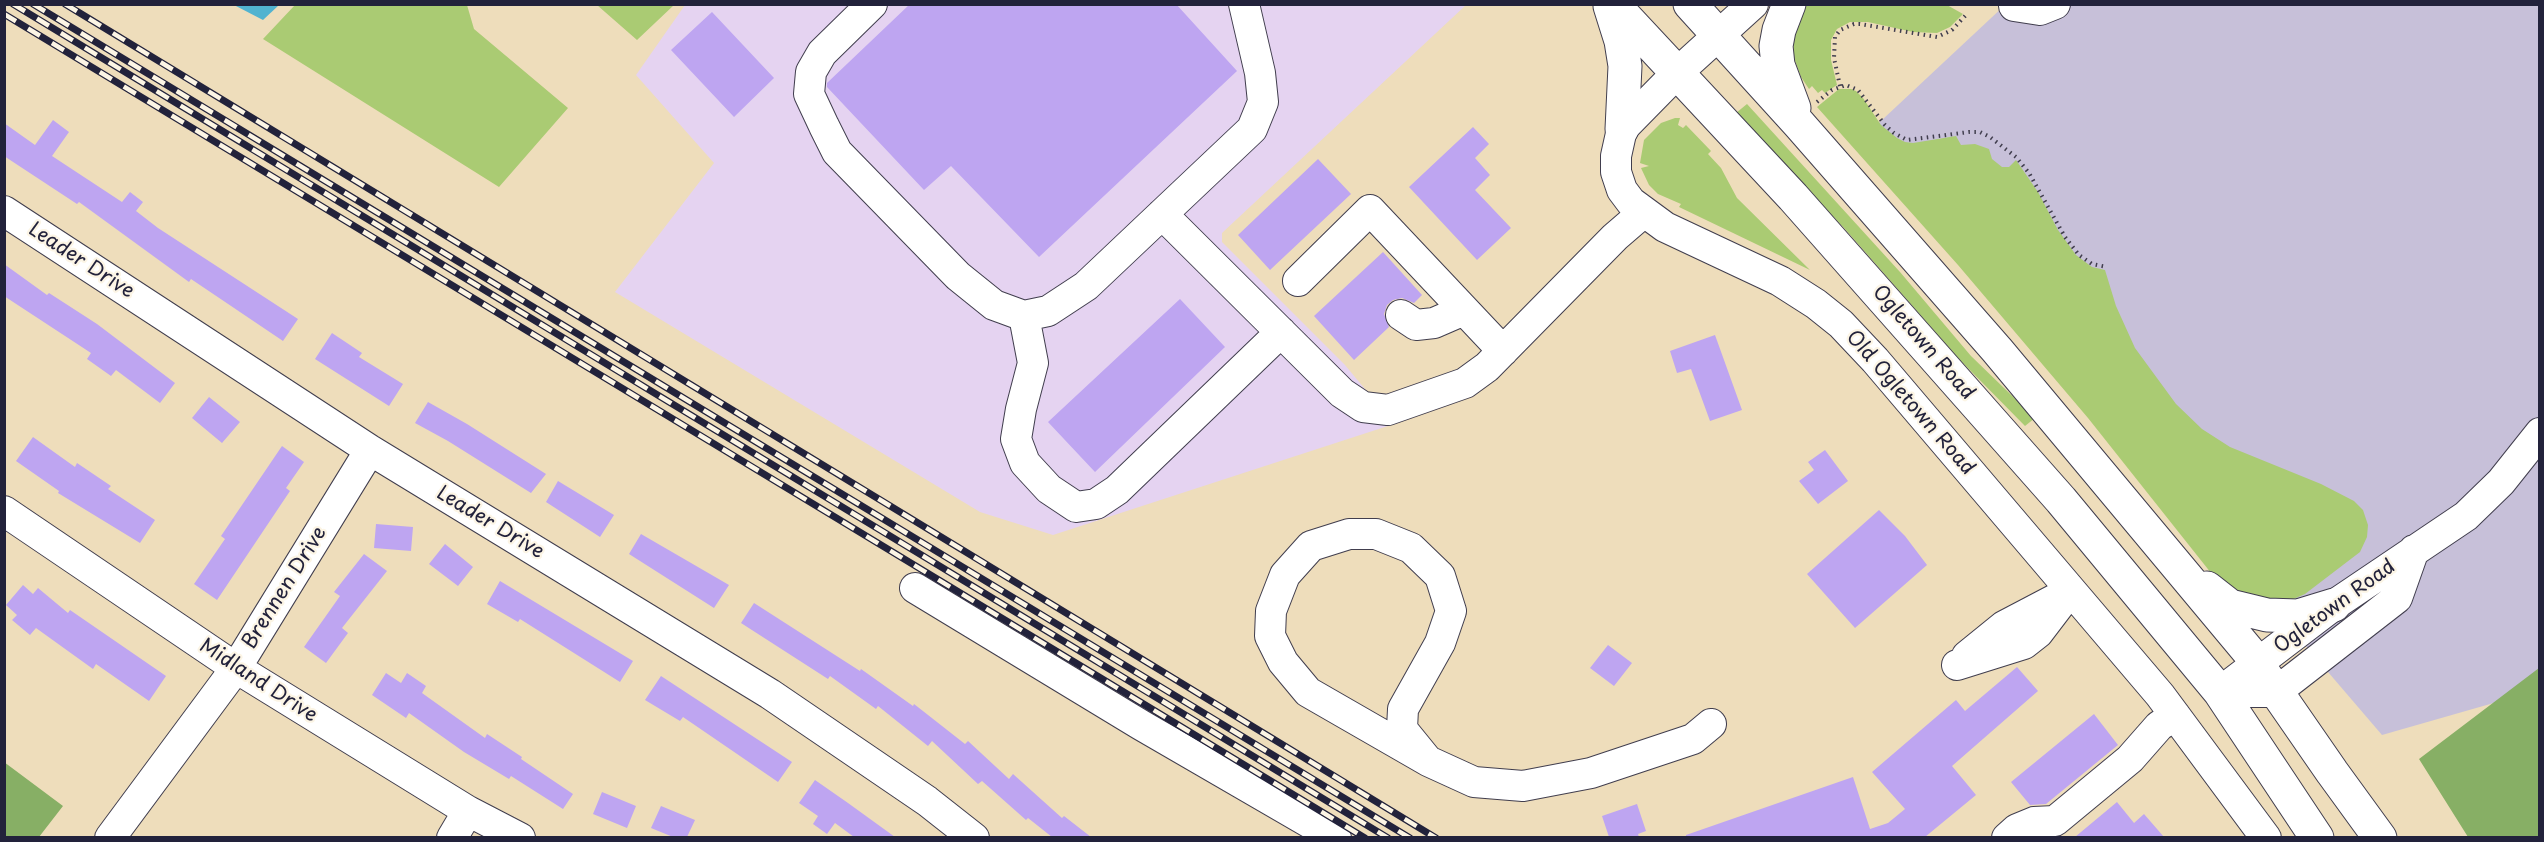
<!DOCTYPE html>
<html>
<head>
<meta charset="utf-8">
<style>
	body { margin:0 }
	#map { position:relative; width:2544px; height:842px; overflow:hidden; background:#edb; font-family:"Playpen Sans",sans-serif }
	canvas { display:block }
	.frame { position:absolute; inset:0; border:6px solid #22223b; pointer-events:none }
</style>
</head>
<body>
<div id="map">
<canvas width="2544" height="842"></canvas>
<div class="frame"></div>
</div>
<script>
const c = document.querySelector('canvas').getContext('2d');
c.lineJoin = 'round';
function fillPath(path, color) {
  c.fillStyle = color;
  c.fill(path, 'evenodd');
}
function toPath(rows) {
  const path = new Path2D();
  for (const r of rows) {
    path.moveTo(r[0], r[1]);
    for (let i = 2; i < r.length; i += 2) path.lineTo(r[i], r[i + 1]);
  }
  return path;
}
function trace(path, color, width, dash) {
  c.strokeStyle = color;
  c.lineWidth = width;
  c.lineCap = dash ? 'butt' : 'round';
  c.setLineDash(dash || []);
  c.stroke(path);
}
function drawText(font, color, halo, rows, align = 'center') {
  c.font = font + ' "Playpen Sans",sans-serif';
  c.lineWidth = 4.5;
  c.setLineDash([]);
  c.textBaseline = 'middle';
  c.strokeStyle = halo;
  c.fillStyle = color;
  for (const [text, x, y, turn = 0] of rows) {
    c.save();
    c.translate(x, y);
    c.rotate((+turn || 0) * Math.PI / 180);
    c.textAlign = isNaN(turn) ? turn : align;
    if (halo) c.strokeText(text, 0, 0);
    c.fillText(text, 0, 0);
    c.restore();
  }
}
fillPath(toPath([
	[685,5,1466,5,1222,233,1222,242,1345,365,1394,424,1053,535,980,512,615,292,714,163,636,75]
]), '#e5d3f1');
fillPath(toPath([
	[2005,5,2539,5,2539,690,2382,735,1867,134]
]), '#c7c0d9');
fillPath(toPath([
	[1929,4,1947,5,1963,14,1950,27,1937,33,1913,32,1868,22,1850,22,1837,29,1831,40,1831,60,1837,85,1825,93,1822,90,1818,93,1812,86,1809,89,1801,77,1794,58,1793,38,1805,5],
	[295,5,467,5,474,29,568,108,499,187,263,39],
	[597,5,674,5,637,40],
	[1839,89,1851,89,1856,91,1863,98,1881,125,1897,138,1905,142,1913,143,1956,136,1961,145,1975,144,1989,149,1992,159,2002,167,2009,167,2016,160,2038,192,2058,230,2076,255,2092,267,2105,270,2116,306,2135,348,2176,404,2202,429,2230,447,2321,484,2354,501,2363,510,2368,525,2367,537,2360,552,2305,594,2289,601,2246,600,2215,578,2088,418,1958,265,1817,107],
	[1747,104,1900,272,1971,356,2035,418,2025,426,1959,359,1844,228,1736,113],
	[1675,118,1680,118,1678,125,1683,128,1686,125,1711,151,1708,154,1721,168,1737,198,1810,270,1679,207,1681,204,1658,194,1649,185,1641,168,1649,166,1640,163,1644,140,1661,123]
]), '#aacb73');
fillPath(toPath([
	[2539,668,2539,837,2468,837,2419,759],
	[4,762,63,806,39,837,5,837]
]), '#87af65');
fillPath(toPath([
	[234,5,279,5,263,20]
]), '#51b3d0');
fillPath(toPath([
	[910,4,1176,4,1237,71,1039,257,951,166,924,190,827,87,827,83],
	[712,12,774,78,734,117,671,50],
	[53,120,69,132,52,156,122,202,130,192,143,202,136,211,158,228,298,319,283,341,191,279,189,282,79,202,77,204,4,156,4,123,35,145],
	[1473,127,1489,144,1475,158,1490,175,1475,190,1511,228,1477,260,1409,187],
	[1318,159,1351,194,1270,270,1238,235],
	[1383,252,1422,295,1414,303,1402,298,1393,300,1387,305,1384,314,1389,327,1354,360,1314,316],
	[4,264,47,295,49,293,97,324,175,383,160,403,116,370,111,376,87,359,91,353,4,296],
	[1180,299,1225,347,1095,472,1048,422],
	[332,333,362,353,359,357,403,384,389,406,315,359],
	[1715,335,1742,410,1710,421,1691,369,1677,373,1670,351],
	[209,397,240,422,222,443,192,418],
	[428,402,467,424,546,474,531,493,448,441,415,423],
	[33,437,75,467,77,463,111,486,108,489,155,520,140,543,58,493,59,491,16,461],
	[282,446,304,462,286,488,290,491,217,600,194,584,225,539,221,536],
	[1825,450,1848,481,1818,504,1799,481,1814,470,1808,462],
	[558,481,614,515,600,537,546,502],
	[1879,510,1905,536,1927,565,1855,628,1807,574],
	[376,524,413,527,411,551,374,548],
	[641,534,729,585,714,608,629,554],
	[445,544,473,567,458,586,429,564],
	[364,554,387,571,342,628,348,633,326,663,304,647,340,596,334,592],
	[500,581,633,661,620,682,520,619,518,622,487,604],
	[23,585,33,594,38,588,68,613,70,610,166,676,149,701,96,664,93,669,36,628,30,635,12,620,17,615,6,605],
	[754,603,860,671,861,669,913,706,914,704,965,744,968,741,1009,779,1013,774,1062,818,1064,816,1091,837,1052,837,1028,818,1026,820,982,781,978,784,932,741,928,746,878,706,876,709,830,676,828,679,741,623],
	[1608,645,1632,663,1614,686,1590,668],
	[2017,667,2038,691,1952,766,1976,795,1925,837,1686,837,1686,835,1853,777,1870,829,1888,823,1905,809,1872,772,1956,700,1965,711],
	[386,673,401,683,407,673,426,686,422,693,485,738,487,734,522,757,521,759,573,794,563,809,511,776,509,779,464,752,409,713,406,718,372,695],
	[661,676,792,762,778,782,683,717,680,721,645,700],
	[2094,714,2118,745,2046,804,2030,805,2011,782],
	[815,780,848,803,895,837,854,837,835,823,827,834,813,824,818,816,799,803],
	[602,792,636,806,627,828,593,814],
	[2117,802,2134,823,2144,814,2164,837,2075,837],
	[1637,804,1646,831,1638,834,1639,837,1609,837,1602,816],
	[661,806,695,820,687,837,673,837,651,828]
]), '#bea5f1');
const minor = toPath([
	[872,4,822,53,811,72,809,94,824,126,837,152,958,276,994,305,1024,316,1048,311,1086,286,1252,129,1263,102,1260,73,1244,4],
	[1753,4,1677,73,1622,129,1616,156,1616,172,1622,190,1631,202,1665,227,1780,281,1816,304,1841,324,1875,360,2160,695,2266,838],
	[2014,6,2040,10,2055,4],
	[4,211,370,450,770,694,927,801,974,838],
	[1162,214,1342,393,1363,407,1388,410,1465,383,1487,367,1615,237,1644,212],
	[1298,281,1370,210,1503,351],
	[1401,315,1416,325,1434,323,1464,310],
	[1024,316,1033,363,1021,409,1016,439,1025,463,1049,489,1076,507,1096,504,1117,490,1281,332],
	[4,511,236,668,468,811,520,838],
	[915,588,1141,725,1336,838],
	[1967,656,2004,626,2065,594],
	[1957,665,2024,644,2038,633,2070,591],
	[2220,692,2334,605,2466,516,2501,482,2540,433],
	[2220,692,2276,692,2397,598,2414,550],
	[1428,761,1402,729,1403,709,1440,643,1451,611,1440,576,1411,548,1376,534,1349,534,1311,546,1285,575,1271,611,1270,636,1283,662,1308,692,1428,761,1474,782,1523,786,1591,773,1693,739,1711,724],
	[110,838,236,668,370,450],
	[452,838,468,811],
	[2007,838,2017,829,2034,822,2055,821,2130,759,2159,726,2175,715]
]);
const major = toPath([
	[1613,4,1793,197,2061,500,2220,692,2317,838],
	[1690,4,1799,124,1997,350,2249,652,2332,772,2380,838],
	[1789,4,1779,30,1776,46,1778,65,1794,108],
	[1610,6,1621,41,1625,66,1622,129],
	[2207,588,2230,606,2267,615,2298,616,2334,605]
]);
trace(minor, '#413e4e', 32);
trace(major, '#413e4e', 35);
trace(toPath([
	[1840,86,1834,58,1835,37,1840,30,1854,24,1860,24,1937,37,1952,30,1966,15],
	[1817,102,1832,90,1846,85,1858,90,1885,125,1894,133,1907,140,1969,132,1980,132,1990,137,2016,157,2029,173,2065,237,2079,255,2092,264,2107,267]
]), '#413e4e', 4, [1.5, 4.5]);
trace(minor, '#fff', 30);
trace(major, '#fff', 33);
const rail = toPath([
	[13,4,1388,838],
	[33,4,1410,838],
	[65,4,1436,838],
	[4,14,1365,838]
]);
trace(rail, '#22223b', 7);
trace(rail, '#fcf5e5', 4.5, [14]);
drawText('20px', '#22223b', '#fcf5e5', [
	["Leader Drive",81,261,33],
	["Ogletown Road",1923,343,49],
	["Old Ogletown Road",1910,403,49],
	["Leader Drive",490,523,31],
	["Brennen Drive",285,588,-58],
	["Ogletown Road",2335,607,-36],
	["Midland Drive",258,681,33]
]);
</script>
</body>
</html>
